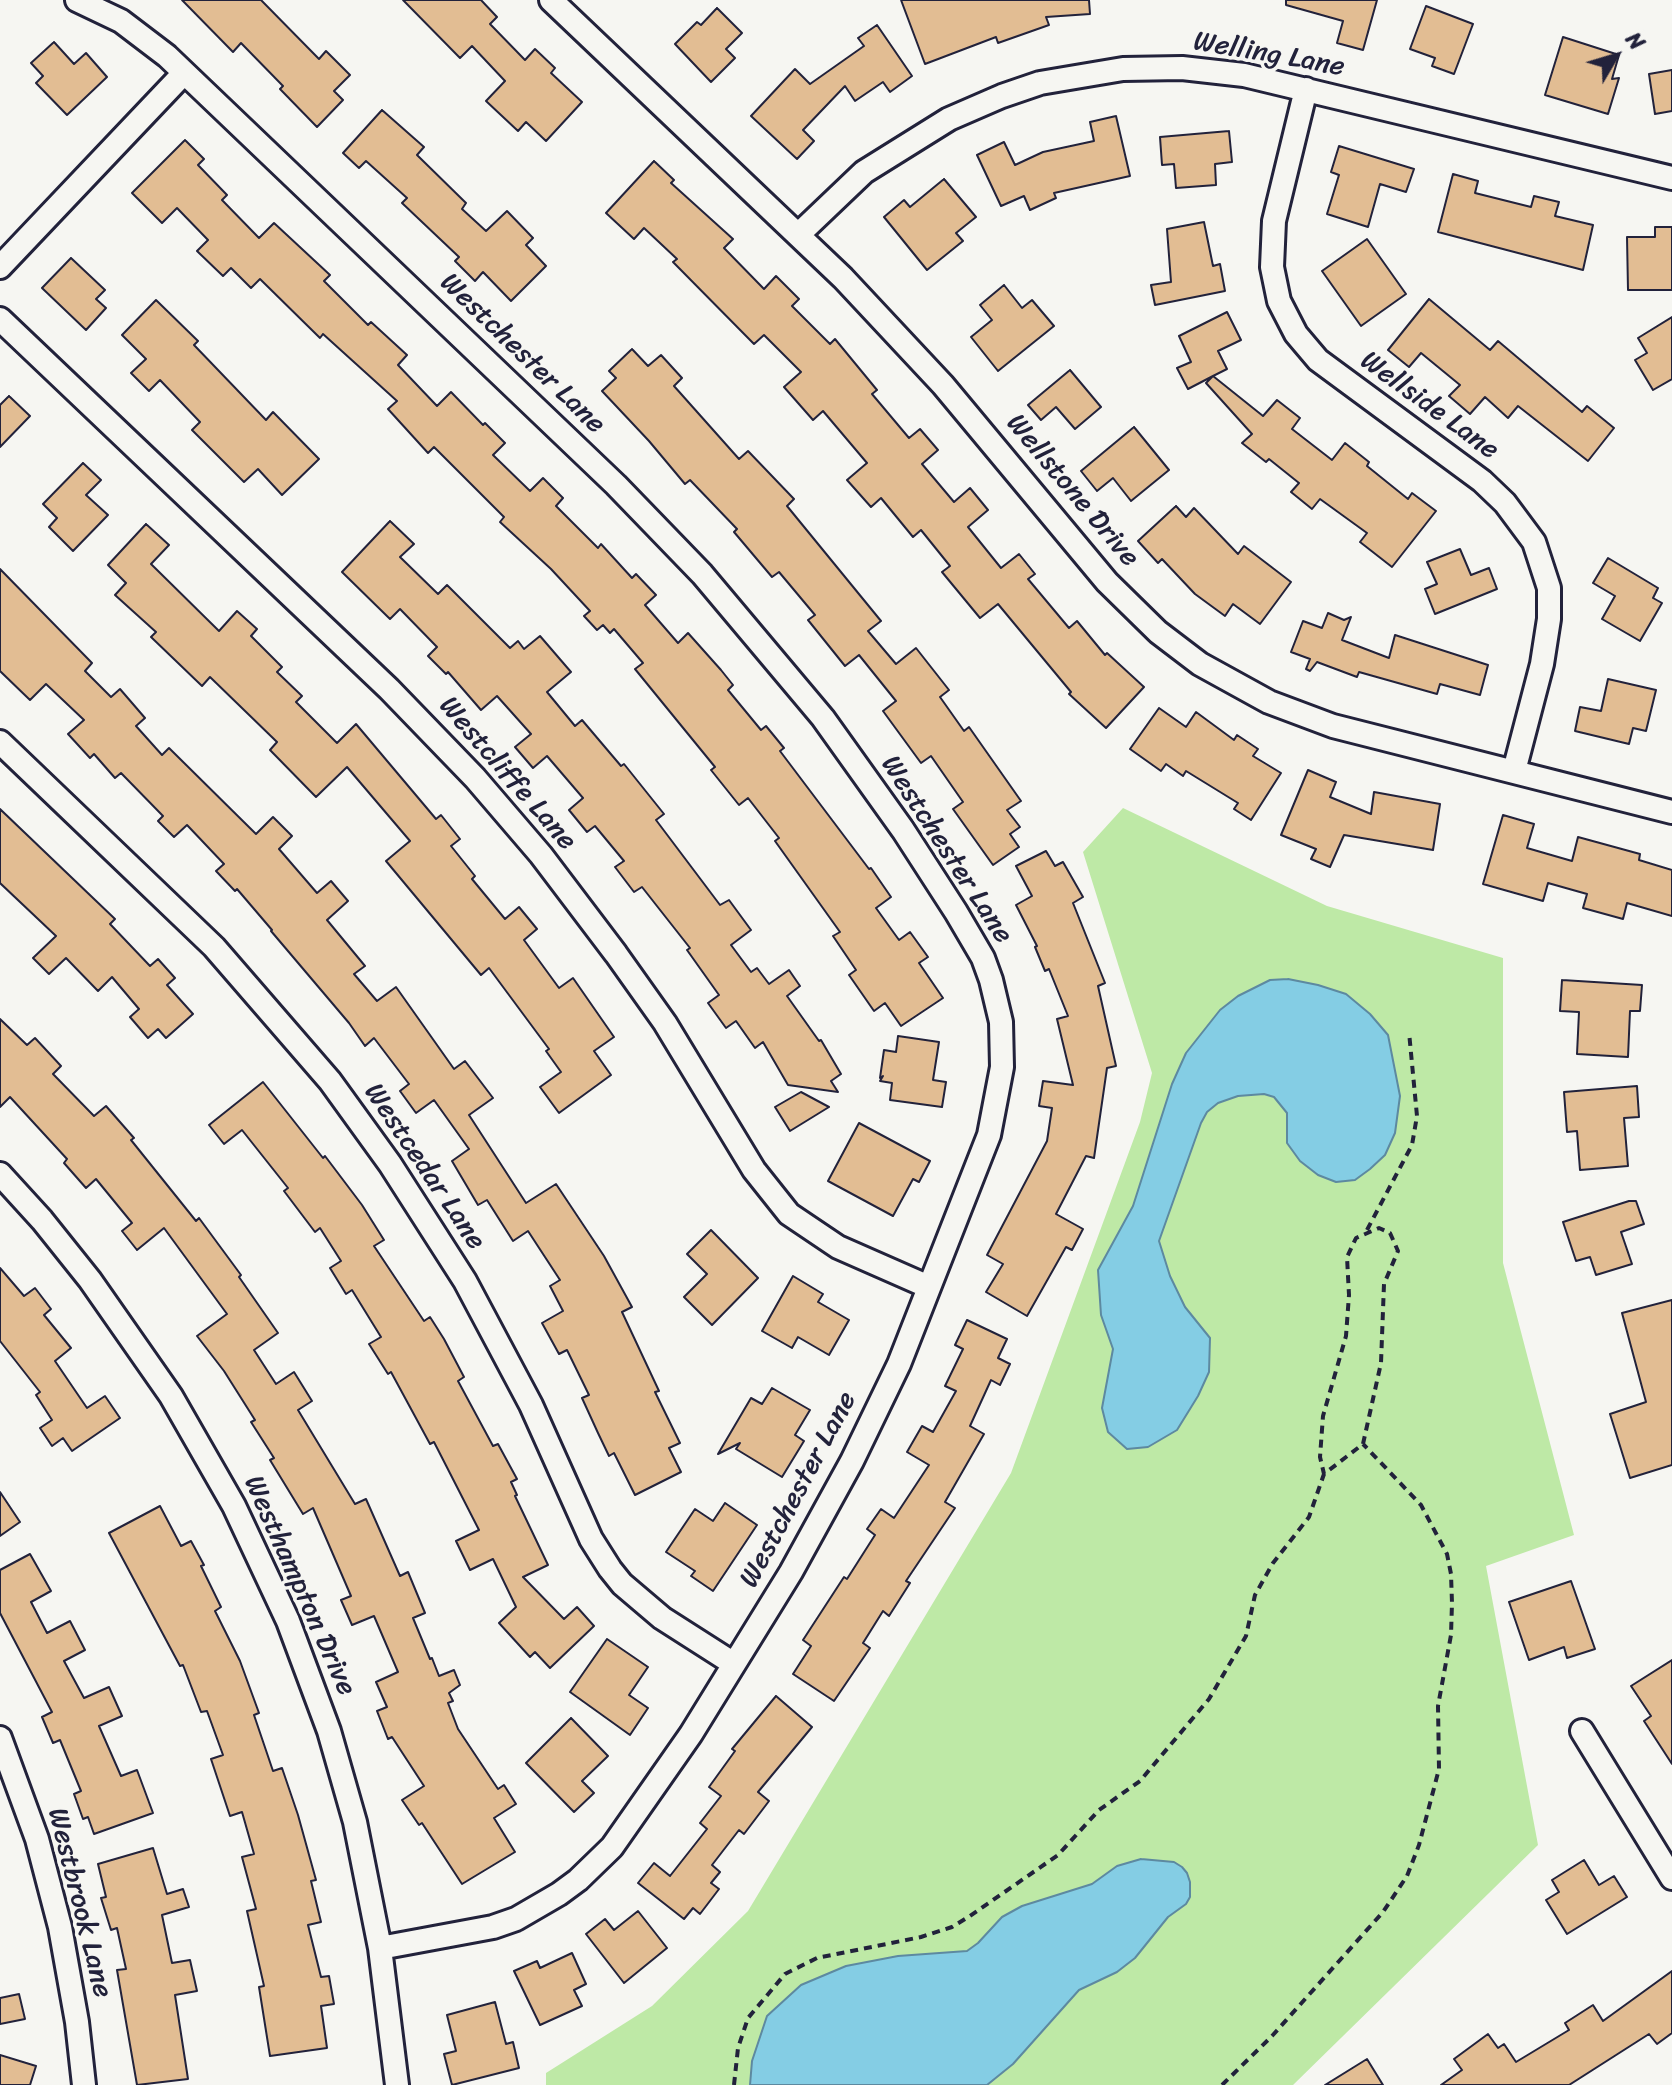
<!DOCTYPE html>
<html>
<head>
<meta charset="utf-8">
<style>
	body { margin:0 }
	#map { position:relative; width:1672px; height:2085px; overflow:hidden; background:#f6f6f2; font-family:Sriracha,sans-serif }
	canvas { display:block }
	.north { position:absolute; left:1576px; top:16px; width:80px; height:80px; -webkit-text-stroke:6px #f6f6f2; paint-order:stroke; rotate:52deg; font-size:22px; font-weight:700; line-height:32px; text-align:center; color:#22223b }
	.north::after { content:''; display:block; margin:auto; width:28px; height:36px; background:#22223b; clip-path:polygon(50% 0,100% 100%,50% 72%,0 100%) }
</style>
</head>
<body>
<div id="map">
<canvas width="1672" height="2085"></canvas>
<div class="north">N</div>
</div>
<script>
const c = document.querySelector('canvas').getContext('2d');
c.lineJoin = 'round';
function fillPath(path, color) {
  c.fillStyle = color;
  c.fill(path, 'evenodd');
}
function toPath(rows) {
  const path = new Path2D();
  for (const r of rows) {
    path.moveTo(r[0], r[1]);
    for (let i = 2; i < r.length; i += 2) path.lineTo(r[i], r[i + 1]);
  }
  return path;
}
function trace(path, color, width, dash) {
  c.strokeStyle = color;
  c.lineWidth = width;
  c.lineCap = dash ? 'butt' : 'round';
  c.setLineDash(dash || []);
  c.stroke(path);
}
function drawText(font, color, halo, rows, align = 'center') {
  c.font = font + ' Sriracha,sans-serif';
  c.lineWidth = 7;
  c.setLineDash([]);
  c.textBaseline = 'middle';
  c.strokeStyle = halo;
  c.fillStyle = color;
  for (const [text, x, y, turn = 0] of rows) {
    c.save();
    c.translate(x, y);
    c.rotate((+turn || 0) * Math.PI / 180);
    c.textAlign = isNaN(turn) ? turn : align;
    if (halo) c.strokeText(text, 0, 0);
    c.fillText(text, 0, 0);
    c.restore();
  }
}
fillPath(toPath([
	[1123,808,1327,906,1503,958,1503,1263,1574,1535,1486,1566,1538,1845,1293,2085,546,2085,546,2073,652,2006,748,1911,1011,1473,1140,1122,1152,1073,1083,852]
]), '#bee9a6');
const water = toPath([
	[1288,979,1318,985,1346,994,1370,1014,1388,1035,1400,1096,1395,1133,1385,1155,1370,1169,1355,1180,1336,1182,1318,1175,1300,1161,1287,1143,1287,1113,1274,1097,1264,1094,1238,1096,1218,1103,1207,1112,1201,1123,1159,1241,1170,1276,1185,1307,1210,1338,1209,1372,1198,1396,1177,1430,1148,1447,1127,1449,1108,1432,1102,1408,1113,1349,1101,1315,1098,1270,1133,1206,1172,1084,1186,1053,1220,1010,1238,996,1270,980,1288,979],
	[1141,1859,1174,1862,1182,1867,1187,1873,1190,1882,1190,1897,1186,1904,1168,1917,1135,1958,1117,1972,1079,1990,1013,2064,987,2085,750,2085,752,2061,767,2016,801,1985,846,1966,898,1956,967,1951,978,1943,1002,1917,1022,1906,1092,1884,1117,1866,1141,1859]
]);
fillPath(water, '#84cde4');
trace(water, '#5d89a0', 2);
const building = toPath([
	[182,0,261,0,319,59,326,51,350,75,334,91,343,100,317,127,280,89,283,86,241,43,233,52,182,0],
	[403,0,481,0,497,17,490,24,525,60,535,49,555,68,551,73,582,102,546,141,526,122,518,131,486,101,505,81,472,46,460,58,403,0],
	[901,0,1089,0,1090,14,1046,17,1049,25,998,43,996,37,925,64,901,0],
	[1286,0,1377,0,1363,50,1337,43,1343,21,1286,5,1286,0],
	[1426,6,1473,24,1454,74,1432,66,1435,58,1410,49,1426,6],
	[717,8,742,33,726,49,735,58,711,82,675,44,697,22,701,25,717,8],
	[877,25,912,76,890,92,883,82,855,101,845,86,803,130,814,141,797,159,751,116,795,69,810,84,864,46,858,38,877,25],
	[1563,37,1619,55,1612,79,1619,78,1608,114,1545,95,1563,37],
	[54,42,74,64,86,53,107,77,67,115,36,83,43,76,31,63,54,42],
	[1672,70,1672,111,1655,114,1649,74,1672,70],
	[382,110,424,147,417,155,466,203,462,209,486,231,507,211,533,238,526,245,546,266,511,301,483,272,475,281,455,261,459,257,402,203,407,198,366,161,359,168,343,153,382,110],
	[1116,116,1130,176,1054,193,1056,198,1030,210,1024,196,1001,206,977,155,1004,142,1015,165,1043,152,1094,141,1090,122,1116,116],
	[1229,131,1232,162,1215,164,1216,185,1176,188,1174,164,1162,165,1160,137,1229,131],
	[185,140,204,159,198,165,227,195,222,200,259,238,274,223,330,275,324,281,368,325,371,322,407,355,398,365,437,406,451,392,483,425,485,423,505,443,493,455,530,491,543,478,563,498,556,506,598,548,601,544,632,578,636,574,656,595,645,605,678,643,688,633,721,670,733,685,728,690,761,730,766,726,784,748,780,751,869,869,871,868,891,897,876,908,899,940,910,932,928,957,919,963,943,998,901,1026,885,1003,874,1011,849,975,856,970,833,936,840,932,775,841,779,838,748,798,739,805,711,770,715,767,635,669,643,663,614,629,610,633,603,625,597,630,584,616,590,611,551,569,500,522,504,517,434,447,428,453,388,409,397,401,323,334,320,338,260,279,251,288,231,268,223,276,197,251,208,240,177,208,162,223,132,193,185,140],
	[1339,146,1414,169,1406,192,1380,184,1368,227,1327,214,1339,175,1331,172,1339,146],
	[654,161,674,180,671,183,733,239,724,248,764,289,776,276,799,299,792,306,830,344,835,339,877,390,872,394,909,438,920,429,938,450,922,464,954,502,970,488,988,510,968,527,1001,568,1019,554,1035,574,1028,579,1069,628,1077,621,1105,655,1107,653,1144,687,1106,728,1069,694,1071,692,998,604,980,618,942,572,950,566,921,530,913,537,881,498,871,507,847,480,867,463,823,411,813,420,784,387,801,372,764,335,754,344,673,262,677,259,644,228,634,239,606,213,654,161],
	[1453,174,1478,181,1475,193,1531,207,1534,196,1559,202,1555,216,1593,225,1583,270,1438,232,1453,174],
	[944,179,976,217,956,233,963,241,927,270,884,217,904,200,910,207,944,179],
	[1204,222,1213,266,1220,264,1225,291,1155,305,1151,285,1171,282,1167,229,1204,222],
	[1655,227,1672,227,1672,290,1628,290,1627,237,1655,237,1655,227],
	[1367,239,1406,294,1361,326,1322,271,1367,239],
	[71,258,105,290,96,299,106,308,86,330,42,288,71,258],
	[1004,285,1022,308,1032,300,1054,326,998,371,971,337,992,320,980,305,1004,285],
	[1429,299,1490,350,1498,341,1582,412,1587,406,1614,428,1588,461,1518,406,1508,418,1485,397,1470,414,1449,396,1460,385,1421,353,1409,367,1388,350,1429,299],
	[156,300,198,341,194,345,266,420,273,412,319,459,282,495,258,469,244,482,192,430,200,422,160,380,149,391,131,373,146,359,122,335,156,300],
	[1227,312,1241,340,1218,351,1227,369,1213,376,1263,416,1277,400,1300,418,1292,429,1332,460,1345,443,1369,462,1367,466,1408,499,1412,493,1436,511,1392,567,1360,542,1367,533,1320,499,1312,509,1291,492,1299,483,1269,459,1266,462,1242,443,1252,434,1206,383,1213,376,1188,389,1177,368,1191,362,1179,336,1227,312],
	[1672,317,1672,379,1653,390,1635,360,1647,353,1638,338,1672,317],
	[632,349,648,366,661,355,682,378,674,386,739,459,748,451,794,499,787,506,881,621,868,631,896,664,916,648,949,690,940,697,964,731,969,727,1021,801,1007,810,1020,827,1010,834,1019,847,993,865,953,809,963,802,931,756,921,763,883,711,896,701,859,655,845,666,808,620,815,615,779,572,772,577,734,532,737,529,690,480,685,484,649,441,602,391,616,378,609,371,632,349],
	[1070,370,1101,407,1075,429,1056,407,1041,420,1028,405,1070,370],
	[9,396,30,416,0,447,0,405,9,396],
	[1134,427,1169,470,1131,501,1113,478,1097,491,1081,471,1134,427],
	[83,463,101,480,86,495,108,515,73,551,49,527,57,518,43,504,83,463],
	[1176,506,1186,517,1194,508,1238,554,1244,546,1291,582,1260,624,1233,604,1225,616,1195,594,1162,559,1158,563,1138,541,1176,506],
	[390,521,414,544,400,557,438,594,447,585,510,648,518,641,524,649,540,636,571,672,547,692,575,726,582,720,621,766,624,764,664,814,656,820,720,905,729,900,751,930,731,945,751,972,757,968,769,984,789,970,800,986,787,996,819,1041,821,1040,841,1074,831,1081,838,1092,788,1085,763,1042,755,1048,736,1021,726,1028,708,1003,719,995,687,950,690,948,642,887,634,892,615,867,624,861,595,826,587,832,569,810,583,798,547,756,533,768,515,747,531,734,497,696,481,710,448,672,446,674,428,656,437,647,400,609,390,619,342,572,390,521],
	[146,524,169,545,151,564,219,631,237,611,257,629,251,636,282,667,277,672,302,696,296,702,337,743,356,724,436,819,441,815,460,839,451,846,475,876,472,879,505,919,519,907,537,929,524,940,559,988,573,978,614,1037,594,1051,611,1075,559,1113,540,1087,561,1072,546,1051,549,1049,489,968,481,975,386,861,410,841,347,767,316,797,270,750,277,742,210,677,202,686,151,637,156,632,115,595,126,583,108,565,146,524],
	[1460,549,1471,575,1489,568,1497,589,1435,614,1425,589,1437,584,1427,562,1460,549],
	[1608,558,1658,588,1653,598,1662,603,1640,641,1602,619,1615,596,1593,583,1608,558],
	[0,569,92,663,85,671,111,697,120,689,145,718,136,726,162,755,169,748,256,834,273,817,292,836,279,849,317,893,331,881,348,901,327,920,365,966,354,974,377,1001,396,987,454,1069,465,1061,493,1098,469,1115,526,1203,556,1184,604,1256,632,1307,622,1312,659,1391,655,1392,680,1443,669,1448,681,1472,635,1495,614,1453,609,1456,598,1433,582,1398,589,1395,567,1350,559,1354,542,1323,563,1311,550,1286,560,1280,528,1231,513,1241,487,1200,478,1205,452,1161,469,1149,434,1100,416,1113,400,1091,409,1084,374,1038,365,1046,349,1023,271,931,272,930,237,889,235,891,216,871,224,864,187,825,174,837,158,821,163,816,121,773,115,778,94,754,90,758,68,734,84,720,46,684,30,700,0,671,0,569],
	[1328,613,1344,620,1351,617,1342,640,1389,658,1395,635,1488,665,1480,695,1440,684,1437,694,1359,672,1357,677,1317,662,1310,671,1306,669,1310,659,1291,652,1303,621,1322,628,1328,613],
	[1608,679,1656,690,1646,731,1633,728,1629,744,1575,731,1580,707,1601,711,1608,679],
	[1159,708,1186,727,1196,712,1234,740,1237,735,1258,749,1253,756,1281,773,1251,820,1234,809,1238,803,1186,771,1183,776,1166,764,1161,771,1130,749,1159,708],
	[1308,770,1336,782,1330,797,1371,814,1374,792,1440,804,1433,850,1344,835,1330,867,1311,859,1316,849,1281,835,1308,770],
	[0,809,115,919,110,924,150,966,158,959,175,978,167,985,193,1014,166,1038,158,1029,148,1038,130,1017,139,1009,112,977,98,991,66,958,49,974,33,958,56,936,0,883,0,809],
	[1503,815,1534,824,1527,848,1572,861,1578,837,1640,854,1639,860,1672,870,1672,916,1627,903,1623,919,1583,908,1587,894,1548,883,1543,901,1483,884,1503,815],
	[1046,851,1055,866,1063,862,1083,897,1073,903,1105,983,1098,986,1116,1066,1107,1068,1094,1158,1086,1156,1056,1214,1083,1229,1072,1250,1066,1247,1027,1316,986,1292,1003,1264,987,1255,1047,1141,1052,1108,1039,1106,1043,1081,1073,1085,1057,1019,1068,1016,1049,969,1045,971,1035,947,1037,946,1016,905,1032,896,1016,866,1046,851],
	[1562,980,1642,985,1640,1011,1630,1011,1628,1057,1577,1054,1579,1012,1560,1011,1562,980],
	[0,1019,27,1045,35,1038,61,1066,53,1074,94,1116,106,1106,134,1138,131,1140,196,1221,199,1218,241,1275,239,1277,278,1333,254,1350,276,1384,294,1372,312,1401,298,1410,355,1504,366,1499,400,1576,408,1572,425,1613,413,1618,430,1659,432,1658,439,1676,454,1670,460,1685,449,1693,453,1701,448,1703,458,1729,498,1789,504,1785,516,1804,494,1818,515,1852,462,1884,422,1823,419,1825,402,1800,424,1786,392,1737,388,1739,377,1711,387,1707,376,1682,398,1672,374,1616,352,1625,341,1600,351,1596,313,1508,303,1514,270,1460,274,1458,251,1422,255,1420,224,1371,197,1336,227,1314,164,1228,137,1250,122,1231,132,1223,96,1179,86,1188,64,1163,67,1159,10,1097,0,1107,0,1019],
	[898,1036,939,1042,933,1080,946,1082,942,1107,890,1100,892,1083,880,1081,883,1076,880,1078,884,1050,896,1052,898,1036],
	[263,1082,323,1158,325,1156,362,1205,384,1240,374,1246,424,1321,430,1317,444,1339,464,1377,458,1381,493,1446,498,1444,517,1479,511,1482,517,1495,515,1496,548,1565,523,1577,564,1619,577,1607,594,1626,550,1668,535,1652,530,1657,499,1623,516,1607,493,1559,470,1570,456,1541,479,1530,434,1442,430,1444,391,1372,388,1374,369,1344,381,1337,352,1290,346,1294,330,1268,341,1261,320,1228,315,1232,284,1191,288,1188,242,1130,224,1144,209,1125,263,1082],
	[1637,1086,1639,1117,1624,1118,1628,1166,1580,1170,1577,1131,1567,1132,1564,1092,1637,1086],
	[801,1092,829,1107,790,1131,775,1107,801,1092],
	[859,1123,930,1161,919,1182,913,1179,893,1216,828,1181,859,1123],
	[1629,1201,1636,1201,1644,1224,1621,1232,1632,1264,1596,1275,1590,1257,1576,1261,1563,1222,1629,1201],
	[711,1230,758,1278,712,1325,684,1297,707,1274,687,1254,711,1230],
	[0,1268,24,1296,35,1288,51,1309,44,1315,71,1348,55,1361,87,1408,105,1396,120,1418,72,1451,63,1438,52,1446,40,1428,52,1420,36,1395,40,1392,0,1341,0,1268],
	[793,1276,823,1294,818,1302,849,1320,829,1355,798,1337,792,1348,762,1331,793,1276],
	[1672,1300,1672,1465,1630,1478,1610,1414,1646,1402,1622,1313,1672,1300],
	[967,1320,1007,1339,998,1358,1010,1364,1000,1385,991,1380,970,1426,984,1434,945,1502,955,1508,906,1581,910,1583,889,1616,883,1611,863,1643,870,1648,834,1701,793,1674,811,1646,803,1640,844,1577,847,1579,875,1535,867,1529,881,1509,894,1518,929,1465,907,1452,922,1426,933,1432,956,1391,945,1386,963,1349,955,1345,967,1320],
	[772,1388,810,1410,795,1435,804,1441,782,1477,736,1449,740,1443,718,1454,751,1398,762,1404,772,1388],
	[0,1492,20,1522,0,1536,0,1492],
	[725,1503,757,1525,713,1591,691,1576,695,1571,666,1552,695,1509,713,1521,725,1503],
	[160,1506,181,1546,191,1541,204,1565,201,1566,221,1607,215,1611,240,1661,259,1713,254,1715,273,1771,282,1768,298,1815,316,1880,311,1881,321,1922,308,1925,321,1977,329,1976,334,2004,321,2006,327,2048,270,2056,259,1987,264,1986,247,1911,256,1909,242,1857,254,1854,242,1812,230,1816,211,1759,223,1755,207,1711,201,1712,183,1665,180,1666,109,1533,160,1506],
	[30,1554,51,1591,31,1602,47,1633,70,1621,85,1650,64,1661,84,1698,109,1687,122,1716,99,1726,121,1776,137,1770,153,1813,94,1834,88,1817,83,1819,74,1794,81,1791,60,1740,53,1743,42,1717,52,1712,0,1613,0,1570,30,1554],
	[1571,1581,1595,1649,1567,1658,1564,1647,1529,1660,1509,1602,1571,1581],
	[607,1639,648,1667,629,1695,648,1708,630,1735,570,1692,607,1639],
	[1672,1660,1672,1764,1644,1721,1651,1716,1631,1686,1672,1660],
	[776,1696,812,1727,758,1792,769,1801,744,1834,739,1830,712,1865,720,1872,711,1883,719,1889,700,1914,693,1908,684,1919,638,1883,654,1863,670,1876,707,1829,700,1823,721,1796,709,1787,735,1751,732,1749,776,1696],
	[571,1718,608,1756,582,1781,594,1793,574,1812,526,1763,571,1718],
	[153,1848,167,1894,183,1889,189,1907,162,1915,172,1963,190,1960,197,1991,175,1995,188,2079,137,2085,117,1970,126,1969,117,1928,111,1930,101,1898,106,1897,98,1864,153,1848],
	[1584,1860,1599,1885,1614,1876,1627,1897,1567,1934,1546,1900,1559,1892,1552,1880,1584,1860],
	[638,1911,667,1948,624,1983,586,1934,605,1919,614,1930,638,1911],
	[572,1953,586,1984,574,1990,582,2006,540,2025,514,1971,537,1961,540,1968,572,1953],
	[1672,1971,1672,2033,1657,2044,1649,2034,1569,2085,1441,2085,1462,2070,1454,2059,1488,2034,1498,2048,1504,2044,1516,2062,1569,2030,1565,2023,1593,2005,1603,2021,1672,1971],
	[19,1994,25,2019,0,2024,0,1998,19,1994],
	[495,2002,506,2044,513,2042,519,2068,452,2085,444,2054,456,2051,447,2015,495,2002],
	[0,2055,36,2066,30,2085,0,2085,0,2055],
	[1367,2059,1383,2085,1325,2085,1367,2059]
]);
fillPath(building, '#e2bd93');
trace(building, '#22223b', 2);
const minor = toPath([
	[77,0,121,21,167,56,616,485,702,574,823,718,903,830,956,912,983,958,991,980,1001,1022,1002,1067,989,1135,899,1364,852,1461,791,1572,691,1734,612,1847,578,1880,559,1894,516,1919,493,1927,380,1948],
	[551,0,843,278,943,385,1107,582,1158,632,1200,664,1269,702,1333,726,1672,812],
	[1306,89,1274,221,1272,267,1279,301,1296,334,1318,360,1482,481,1505,503,1534,542,1549,588,1549,619,1542,664,1514,771],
	[799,234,864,172,949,119,1002,96,1040,83,1123,69,1182,68,1244,75,1672,178],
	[0,267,184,73],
	[0,319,389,689,475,778,541,855,616,954,665,1023,754,1170,789,1214,838,1247,929,1287],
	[0,742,214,947,330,1081,390,1164,465,1281,531,1405,591,1539,610,1569,622,1584,662,1618,734,1664],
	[0,1174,42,1220,90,1280,171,1396,234,1506,288,1621,329,1731,355,1822,380,1948,397,2085],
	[1582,1731,1672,1878],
	[0,1738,37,1839,60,1927,77,2022,84,2085]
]);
trace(minor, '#22223b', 28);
trace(toPath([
	[1367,1230,1412,1145,1417,1116,1409,1032],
	[734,2085,738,2048,748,2018,785,1974,817,1958,921,1937,952,1927,970,1916,1058,1855,1099,1810,1140,1781,1209,1699,1246,1636,1255,1595,1273,1563,1309,1517,1324,1474,1363,1444,1381,1363,1384,1284,1398,1251,1390,1233,1379,1228,1356,1238,1347,1257,1349,1295,1346,1336,1323,1416,1320,1457,1324,1474],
	[1222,2085,1272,2036,1383,1912,1407,1876,1419,1845,1439,1769,1438,1706,1451,1635,1452,1603,1451,1574,1447,1554,1421,1505,1363,1444]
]), '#22223b', 4, [8, 6]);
trace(minor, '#f6f6f2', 22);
drawText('28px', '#22223b', '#f6f6f2', [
	["Welling Lane",1269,55,10],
	["Westchester Lane",522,354,44],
	["Wellside Lane",1429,406,36],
	["Wellstone Drive",1072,491,50],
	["Westcliffe Lane",507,774,49],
	["Westchester Lane",946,850,57],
	["Westcedar Lane",424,1167,56],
	["Westchester Lane",799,1490,-62],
	["Westhampton Drive",299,1586,66],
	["Westbrook Lane",79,1903,76]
]);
</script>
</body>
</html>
